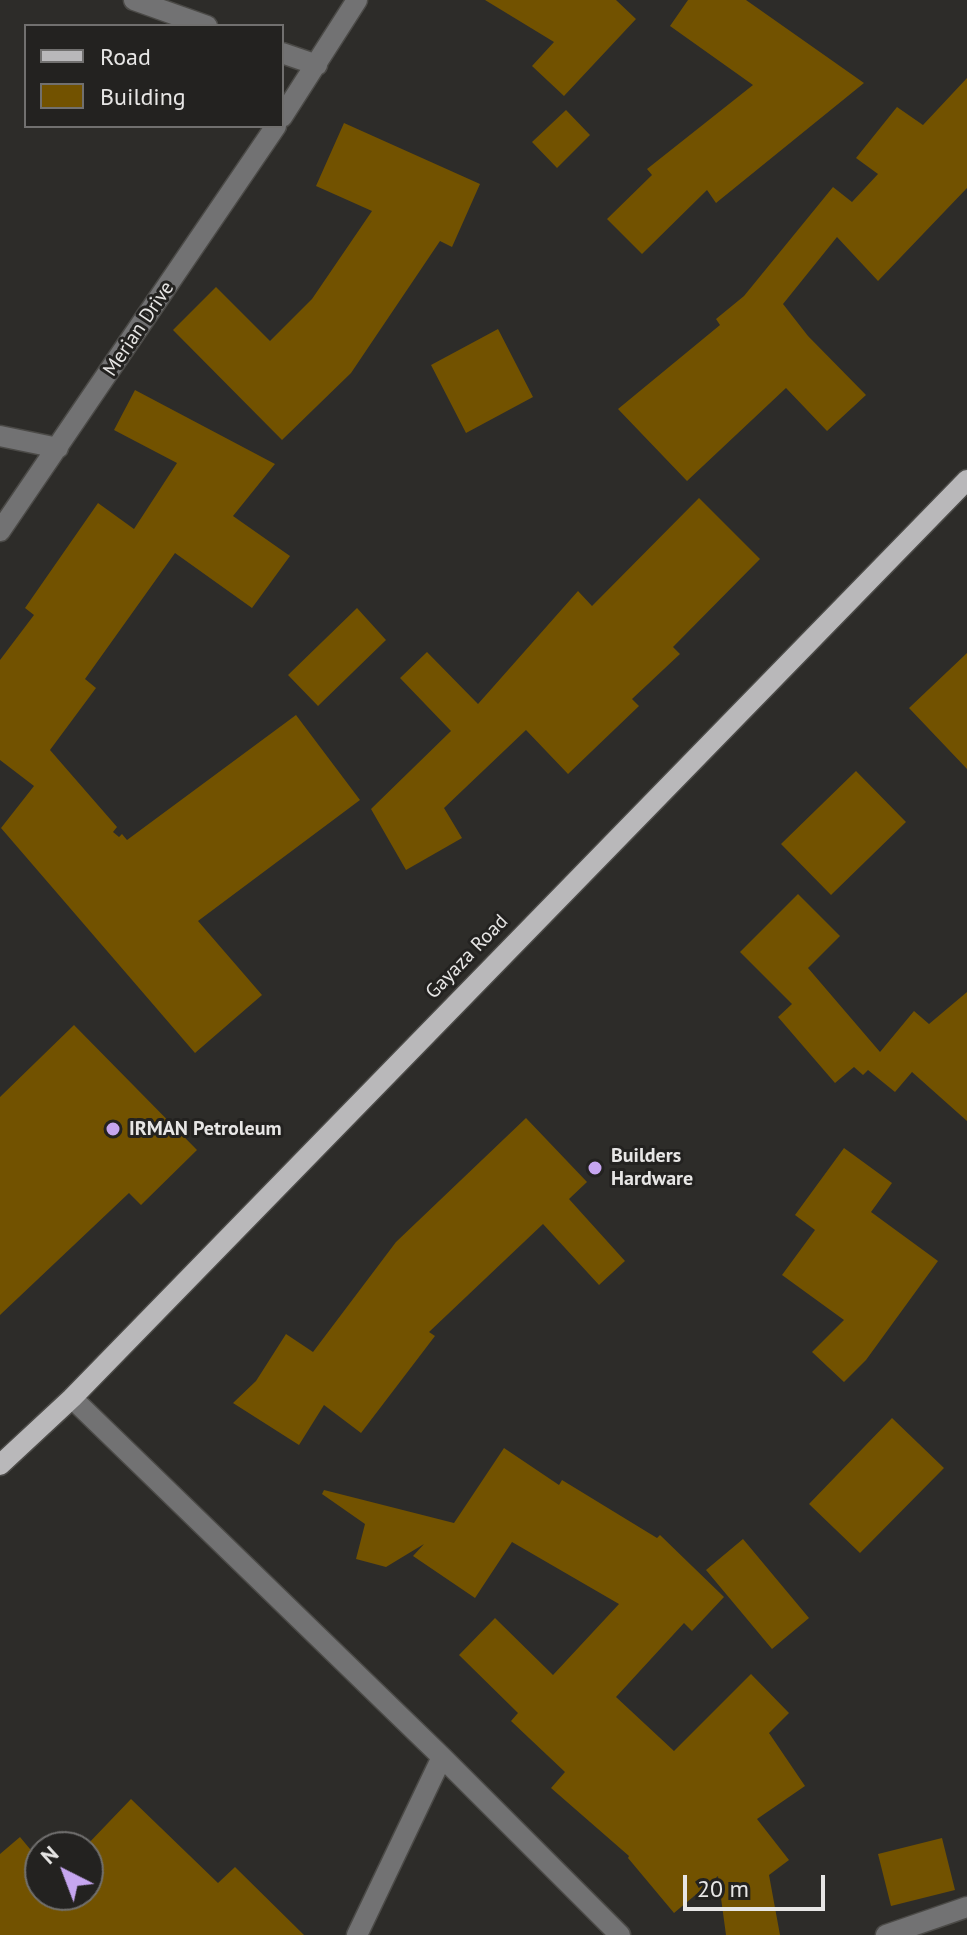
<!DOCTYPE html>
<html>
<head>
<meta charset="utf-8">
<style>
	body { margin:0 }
	#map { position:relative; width:967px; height:1935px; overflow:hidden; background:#2d2c29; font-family:"PT Sans",sans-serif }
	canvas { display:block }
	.legend { position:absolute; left:24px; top:24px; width:260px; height:104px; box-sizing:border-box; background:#232220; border:2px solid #71706f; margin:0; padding:10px 14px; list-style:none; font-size:24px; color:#e7e6e5 }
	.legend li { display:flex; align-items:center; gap:16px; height:40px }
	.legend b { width:40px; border:2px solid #71706f }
	.north { position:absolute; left:24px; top:1831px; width:80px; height:80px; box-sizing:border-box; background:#232220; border:2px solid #71706f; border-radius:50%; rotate:318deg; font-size:22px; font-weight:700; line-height:32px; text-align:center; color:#e7e6e5 }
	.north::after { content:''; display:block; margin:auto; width:28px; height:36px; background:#c6a6f0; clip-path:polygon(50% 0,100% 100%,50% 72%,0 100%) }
	.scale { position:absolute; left:683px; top:1875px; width:142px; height:36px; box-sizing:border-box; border:4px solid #e7e6e5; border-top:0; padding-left:10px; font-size:24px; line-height:28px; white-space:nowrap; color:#e7e6e5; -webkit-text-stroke:6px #232220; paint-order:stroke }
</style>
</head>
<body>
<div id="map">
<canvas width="967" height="1935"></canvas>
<ul class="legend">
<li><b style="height:10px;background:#b9b8ba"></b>Road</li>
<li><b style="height:22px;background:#725200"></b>Building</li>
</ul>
<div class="north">N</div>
<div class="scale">20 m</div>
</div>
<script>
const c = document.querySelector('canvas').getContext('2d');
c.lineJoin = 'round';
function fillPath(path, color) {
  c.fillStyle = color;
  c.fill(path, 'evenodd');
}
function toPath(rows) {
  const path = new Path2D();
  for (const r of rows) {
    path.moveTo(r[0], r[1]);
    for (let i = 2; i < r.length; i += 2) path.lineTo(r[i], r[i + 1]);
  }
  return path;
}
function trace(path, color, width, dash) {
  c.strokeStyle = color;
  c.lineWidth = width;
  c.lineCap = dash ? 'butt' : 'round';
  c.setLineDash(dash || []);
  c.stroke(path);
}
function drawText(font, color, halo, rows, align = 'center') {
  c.font = font + ' "PT Sans",sans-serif';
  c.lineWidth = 6;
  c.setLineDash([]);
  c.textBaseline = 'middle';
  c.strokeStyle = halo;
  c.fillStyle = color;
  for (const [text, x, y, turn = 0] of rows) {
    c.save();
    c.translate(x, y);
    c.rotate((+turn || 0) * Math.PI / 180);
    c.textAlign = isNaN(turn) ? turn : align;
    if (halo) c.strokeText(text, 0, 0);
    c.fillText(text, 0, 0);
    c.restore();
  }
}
fillPath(toPath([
	[485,0,616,0,636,19,564,96,532,66,554,42],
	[688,0,746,0,864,83,716,203,707,190,642,254,607,219,652,175,647,169,753,85,670,26],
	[967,78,967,188,878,281,837,237,783,304,808,336,866,395,827,431,786,388,687,481,618,409,720,325,716,319,744,296,833,187,852,202,878,174,856,158,897,107,923,125],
	[566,110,590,135,557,168,532,142],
	[344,123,480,184,452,247,440,241,351,373,282,440,173,330,216,287,270,341,312,299,372,211,316,186],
	[498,329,533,397,466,433,431,365],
	[135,390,275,464,233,516,290,556,252,608,175,553,85,679,96,688,50,750,117,827,113,832,119,837,122,834,127,840,296,715,360,800,198,921,262,995,195,1053,1,828,34,786,0,760,0,660,34,615,25,608,98,503,134,529,177,463,114,430],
	[699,498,760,559,673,647,680,654,632,699,639,706,568,774,526,730,444,808,462,838,406,870,371,809,451,731,400,678,427,652,478,704,578,591,592,606],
	[357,608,386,640,318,706,288,675],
	[967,653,967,769,909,708],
	[856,771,906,822,831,895,781,844],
	[798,894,840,936,808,968,880,1052,914,1011,929,1024,967,992,967,1121,912,1072,895,1092,868,1070,863,1075,854,1067,835,1083,778,1017,792,1004,740,952],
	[74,1025,197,1150,141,1205,129,1193,0,1315,0,1097],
	[526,1118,587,1182,569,1199,625,1261,599,1285,543,1224,429,1332,435,1336,361,1433,324,1405,299,1445,233,1403,256,1381,286,1334,313,1352,396,1242],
	[844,1148,892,1183,871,1212,938,1261,866,1360,844,1382,812,1352,844,1320,782,1275,815,1230,795,1215],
	[892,1418,944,1468,860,1553,809,1504],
	[504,1448,559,1485,562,1480,657,1538,660,1535,724,1597,692,1631,684,1623,616,1697,674,1751,751,1674,789,1713,769,1733,805,1786,757,1819,789,1860,769,1875,780,1935,726,1935,718,1876,674,1913,628,1858,629,1856,551,1788,565,1772,511,1721,518,1713,459,1655,495,1618,553,1675,619,1604,512,1542,475,1598,413,1556,424,1544,386,1567,356,1559,365,1524,322,1494,324,1490,454,1523],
	[743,1539,809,1618,772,1649,706,1570],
	[131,1799,218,1883,235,1867,304,1935,0,1935,0,1854,20,1837,40,1861,40,1895,88,1895,88,1847,85,1847],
	[942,1838,955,1890,891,1906,878,1854]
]), '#725200');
const minor = toPath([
	[134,0,207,26],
	[282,53,317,65],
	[282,117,357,0],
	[0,436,58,448],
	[0,531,276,126],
	[72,1398,442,1757,620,1935],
	[357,1935,442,1757],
	[886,1935,967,1907]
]);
const major = toPath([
	[0,1465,72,1398,967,480]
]);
trace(minor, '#4b4a47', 23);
trace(major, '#4b4a47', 23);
trace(minor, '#727273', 20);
trace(major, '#b9b8ba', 20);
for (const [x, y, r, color] of [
	[113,1129,8,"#c6a6f0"],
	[595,1168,8,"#c6a6f0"]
]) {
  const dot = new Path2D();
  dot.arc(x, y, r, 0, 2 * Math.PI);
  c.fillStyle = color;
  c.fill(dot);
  trace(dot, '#232220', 3);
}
drawText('20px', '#e7e6e5', '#232220', [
	["Merian Drive",139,329,-56],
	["Gayaza Road",467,957,-46]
]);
drawText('bold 20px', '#e7e6e5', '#232220', [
	["IRMAN Petroleum",129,1129],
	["Builders",611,1156],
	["Hardware",611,1179]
], 'left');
</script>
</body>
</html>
